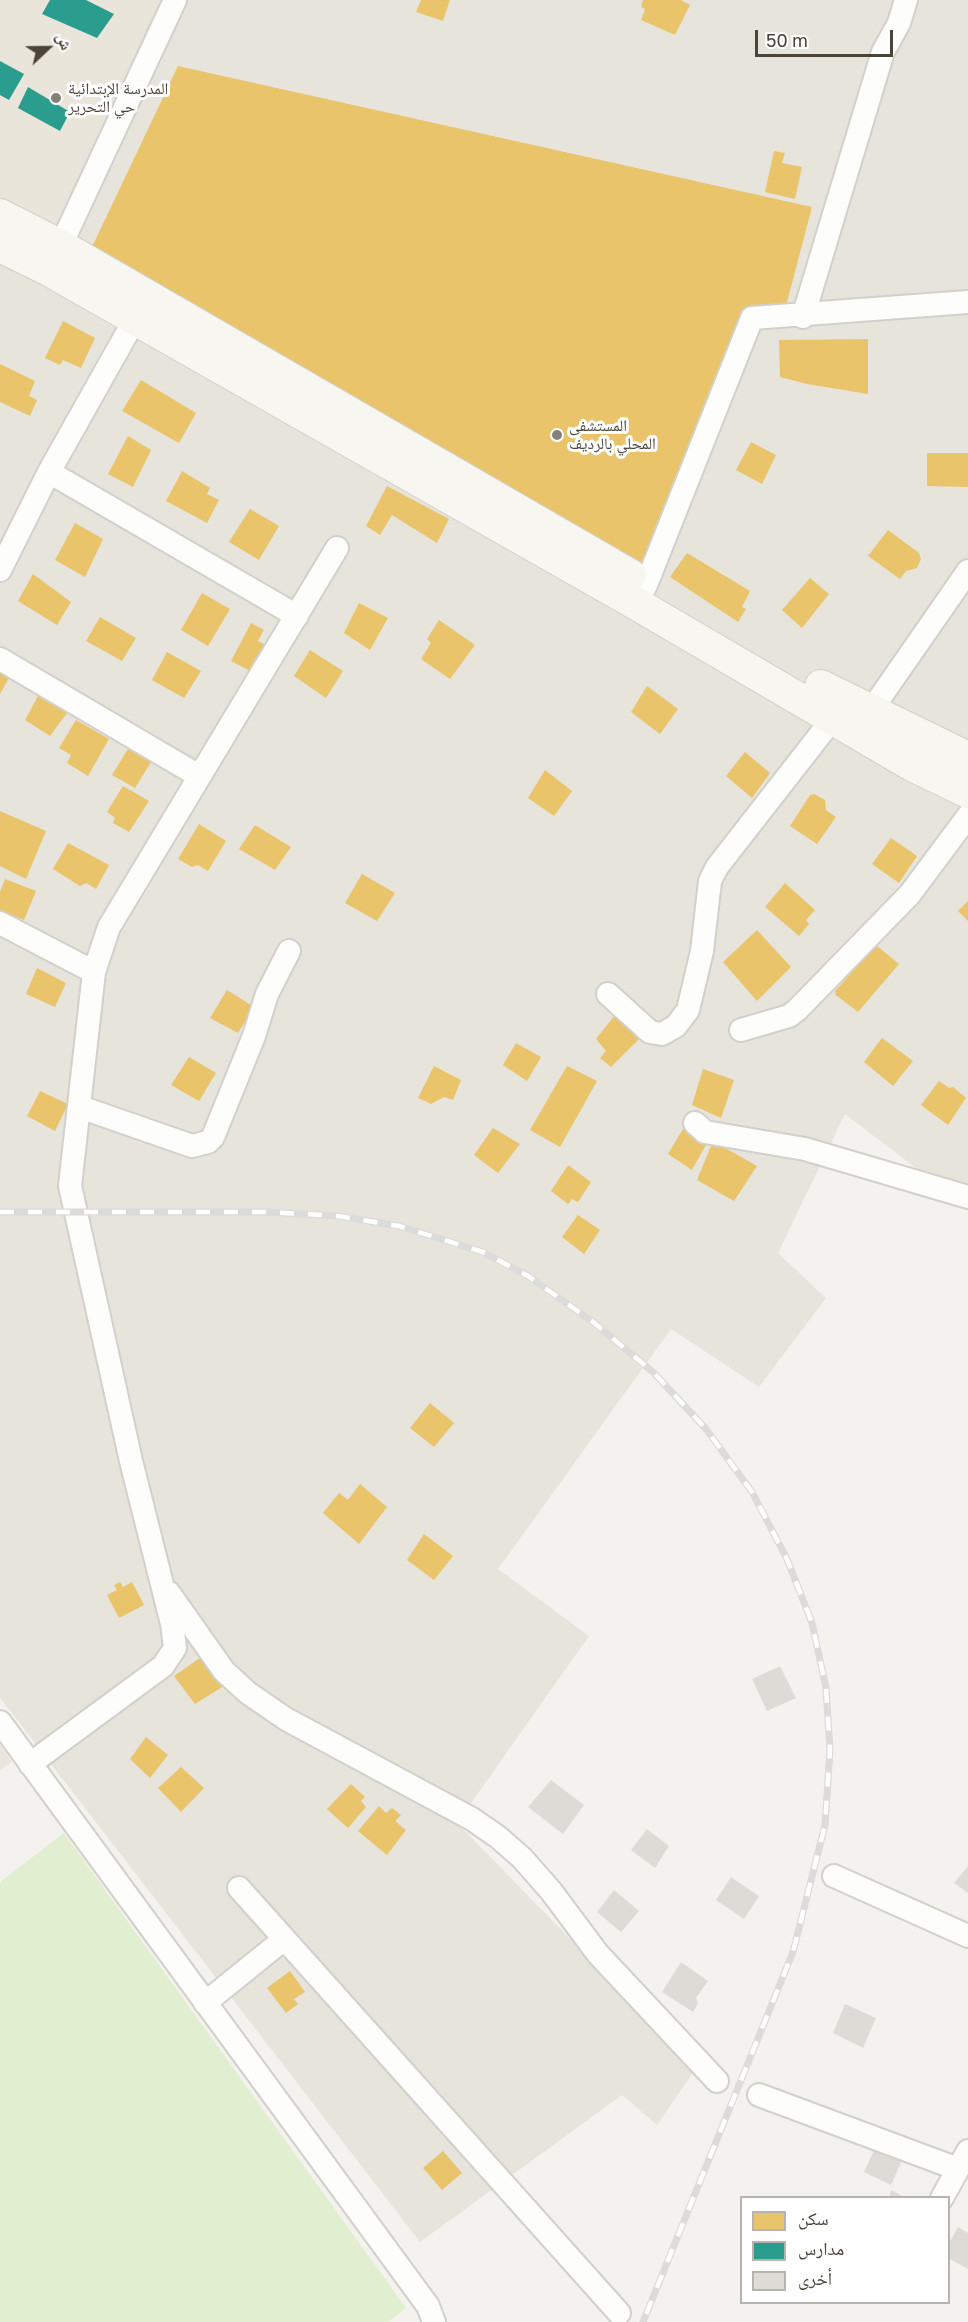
<!DOCTYPE html>
<html>
<head>
<meta charset="utf-8">
<style>
	body { margin:0 }
	#map { position:relative; width:968px; height:2322px; overflow:hidden; background:#f4f2ee; font-family:"Golos Text","Noto Naskh Arabic",sans-serif }
	canvas { display:block }
	.legend { position:absolute; left:740px; top:2196px; width:210px; height:108px; box-sizing:border-box; background:#fff; border:2px solid #b7b4b0; margin:0; padding:8px 10px; list-style:none; font-size:18px; color:#4b4439 }
	.legend li { display:flex; align-items:center; gap:12px; height:30px }
	.legend b { width:30px; border:2px solid #b7b4b0 }
	.north { position:absolute; left:18px; top:18px; width:60px; height:60px; -webkit-text-stroke:4px #fff; paint-order:stroke; rotate:68deg; font-size:16px; font-weight:700; line-height:24px; text-align:center; color:#4b4439 }
	.north::after { content:''; display:block; margin:auto; width:21px; height:27px; background:#4b4439; clip-path:polygon(50% 0,100% 100%,50% 72%,0 100%) }
	.scale { position:absolute; left:755px; top:30px; width:138px; height:27px; box-sizing:border-box; border:3px solid #4b4439; border-top:0; padding-left:8px; font-size:18px; line-height:21px; white-space:nowrap; color:#4b4439; -webkit-text-stroke:4px #fff; paint-order:stroke }
</style>
</head>
<body>
<div id="map">
<canvas width="968" height="2322"></canvas>
<ul class="legend">
<li><b style="height:16px;background:#e9c46a"></b>سكن</li>
<li><b style="height:16px;background:#2a9d8f"></b>مدارس</li>
<li><b style="height:16px;background:#dedbd6"></b>أخرى</li>
</ul>
<div class="north">ش</div>
<div class="scale">50 m</div>
</div>
<script>
const c = document.querySelector('canvas').getContext('2d');
c.lineJoin = 'round';
function fillPath(path, color) {
  c.fillStyle = color;
  c.fill(path, 'evenodd');
}
function toPath(rows) {
  const path = new Path2D();
  for (const r of rows) {
    path.moveTo(r[0], r[1]);
    for (let i = 2; i < r.length; i += 2) path.lineTo(r[i], r[i + 1]);
  }
  return path;
}
function trace(path, color, width, dash) {
  c.strokeStyle = color;
  c.lineWidth = width;
  c.lineCap = dash ? 'butt' : 'round';
  c.setLineDash(dash || []);
  c.stroke(path);
}
function drawText(font, color, halo, rows, align = 'center') {
  c.font = font + ' "Golos Text","Noto Naskh Arabic",sans-serif';
  c.lineWidth = 6;
  c.setLineDash([]);
  c.textBaseline = 'middle';
  c.strokeStyle = halo;
  c.fillStyle = color;
  for (const [text, x, y, turn = 0] of rows) {
    c.save();
    c.translate(x, y);
    c.rotate((+turn || 0) * Math.PI / 180);
    c.textAlign = isNaN(turn) ? turn : align;
    if (halo) c.strokeText(text, 0, 0);
    c.fillText(text, 0, 0);
    c.restore();
  }
}
fillPath(toPath([
	[0,0,968,0,968,1208,845,1114,778,1253,826,1298,759,1387,671,1329,498,1569,589,1636,457,1823,696,2068,657,2125,622,2095,420,2242,0,1698]
]), '#e7e4dc');
fillPath(toPath([
	[0,0,159,0,53,226,0,196],
	[0,1745,12,1762,0,1770]
]), '#eae5da');
fillPath(toPath([
	[64,1833,406,2308,388,2322,0,2322,0,1882]
]), '#e1eecf');
fillPath(toPath([
	[421,0,450,0,443,21,416,12],
	[643,0,681,0,690,5,675,35,641,20,645,9,641,7],
	[178,66,812,207,786,306,750,305,642,565,92,247],
	[774,151,785,153,782,163,802,167,795,199,765,192],
	[63,321,95,338,81,368,63,360,60,365,45,358],
	[868,339,868,394,807,384,780,377,779,340],
	[0,364,35,381,29,396,37,400,30,416,0,402],
	[141,380,196,413,179,443,122,411],
	[128,436,151,450,133,487,108,474],
	[751,442,776,455,762,484,736,470],
	[927,453,968,453,968,487,927,486],
	[182,471,210,488,207,494,219,500,207,523,166,501],
	[387,486,449,519,437,543,392,515,380,535,366,526],
	[250,509,279,526,259,560,229,542],
	[75,523,103,539,85,577,55,560],
	[888,530,919,553,921,559,917,568,906,571,900,579,868,556],
	[687,553,750,591,742,607,746,609,738,622,670,577],
	[33,574,71,602,57,625,18,601],
	[810,578,829,594,802,628,782,610],
	[202,593,230,609,208,646,181,630],
	[359,603,388,618,370,650,344,633],
	[100,617,136,638,122,661,86,641],
	[439,620,475,645,450,679,421,659,431,643,427,639],
	[251,623,264,630,258,641,273,649,258,675,231,661],
	[310,650,343,671,326,698,294,676],
	[167,652,201,671,184,698,152,680],
	[0,670,10,676,0,694],
	[647,686,678,709,660,734,631,712],
	[38,696,67,713,50,736,25,720],
	[76,720,109,739,88,776,67,763,71,755,59,748],
	[128,749,151,762,135,788,112,775],
	[745,752,770,773,752,798,726,776],
	[545,770,572,791,554,816,528,798],
	[123,786,149,801,129,832,113,823,115,818,107,812],
	[814,794,825,800,826,810,836,817,817,844,790,826,810,795],
	[0,811,46,831,26,879,0,866],
	[199,824,226,841,208,871,198,865,192,867,178,859],
	[255,825,291,847,275,870,239,849],
	[891,838,917,856,899,883,872,864],
	[68,843,109,865,96,889,86,883,80,886,53,869],
	[362,874,395,893,377,921,345,903],
	[5,879,36,891,24,920,0,910,0,892],
	[785,883,815,910,806,920,809,924,799,936,765,907],
	[968,901,968,921,958,911],
	[757,930,791,967,757,1001,723,962],
	[876,945,899,964,858,1012,836,995,835,991],
	[37,968,66,983,55,1007,26,994],
	[227,990,254,1007,238,1033,210,1018],
	[618,1011,643,1035,611,1067,600,1058,606,1051,596,1039],
	[882,1038,913,1061,893,1086,864,1062],
	[516,1043,541,1057,527,1081,503,1065],
	[189,1057,216,1073,199,1101,171,1085],
	[434,1066,461,1080,453,1100,444,1097,431,1104,418,1098],
	[567,1066,597,1081,560,1147,530,1130],
	[703,1069,734,1080,721,1118,692,1105],
	[939,1081,949,1088,953,1087,966,1098,948,1125,921,1105],
	[40,1091,68,1104,55,1131,27,1116],
	[493,1128,520,1144,498,1173,474,1155],
	[683,1129,707,1143,692,1170,668,1154],
	[713,1141,757,1166,734,1201,697,1180],
	[568,1165,591,1182,578,1202,572,1199,568,1204,551,1191],
	[578,1215,600,1230,584,1254,562,1237],
	[430,1403,454,1423,434,1447,410,1428],
	[360,1484,387,1507,359,1544,323,1513,339,1493,348,1500],
	[424,1534,453,1556,434,1580,407,1560],
	[120,1582,123,1587,132,1582,144,1605,119,1618,107,1595,117,1590,114,1585],
	[204,1655,227,1684,195,1704,174,1676],
	[146,1737,168,1755,150,1778,130,1759],
	[181,1767,204,1788,181,1812,158,1788],
	[351,1784,365,1797,361,1801,366,1807,348,1828,327,1809],
	[379,1806,386,1813,392,1808,401,1815,395,1821,406,1830,387,1855,358,1831],
	[290,1971,305,1992,294,1999,298,2004,286,2013,267,1988],
	[443,2151,462,2173,442,2190,423,2168]
]), '#e9c46a');
fillPath(toPath([
	[50,0,86,0,114,14,97,38,42,14],
	[0,61,24,74,9,100,0,95],
	[28,87,70,112,60,131,18,108]
]), '#2a9d8f');
fillPath(toPath([
	[780,1666,796,1698,767,1711,752,1679],
	[551,1780,584,1805,563,1834,528,1807],
	[647,1829,669,1846,655,1868,631,1850],
	[968,1866,968,1893,954,1883],
	[731,1877,759,1896,744,1919,716,1900],
	[614,1890,639,1911,621,1932,597,1912],
	[681,1962,708,1981,696,1998,698,2004,693,2012,662,1992],
	[845,2004,876,2018,863,2048,833,2033],
	[876,2146,903,2158,891,2185,864,2172],
	[891,2190,906,2198,889,2198],
	[958,2227,968,2233,968,2269,948,2258,948,2245]
]), '#dedbd6');
const minor = toPath([
	[54,260,175,0],
	[803,317,883,52,899,23,906,0],
	[49,472,297,616],
	[0,570,49,472,135,319],
	[635,603,646,585,752,318,968,302],
	[0,659,199,776],
	[870,712,968,571],
	[0,923,94,972],
	[608,994,650,1032,662,1034,676,1026,688,1010,702,951,710,881,717,867,834,717],
	[741,1030,789,1016,797,1010,910,894,968,816],
	[80,1107,192,1146,208,1142,213,1137,254,1036,267,994,289,951],
	[695,1123,705,1132,805,1149,968,1197],
	[169,1593,224,1671,248,1693,286,1719,472,1819,498,1837,522,1858,551,1891,598,1954,717,2081],
	[0,1722,428,2306,434,2322],
	[30,1764,163,1666,175,1648,172,1624,131,1461,70,1186,94,972,109,927,337,548],
	[834,1876,968,1936],
	[239,1888,619,2313],
	[205,2003,283,1940],
	[759,2095,958,2169],
	[942,2198,968,2151]
]);
const secondary = toPath([
	[0,215,61,246,630,575],
	[0,246,49,270,635,603,912,765,968,792],
	[821,686,968,758]
]);
trace(minor, '#d2d0cb', 26);
trace(secondary, '#d3cfc5', 34);
trace(minor, '#fdfdfc', 22);
trace(secondary, '#f7f6f1', 32);
const rail = toPath([
	[0,1212,265,1212,338,1216,399,1226,483,1252,528,1276,593,1322,654,1373,706,1429,752,1492,787,1559,812,1623,826,1688,830,1750,825,1825,793,1952,643,2322]
]);
trace(rail, '#dbdbda', 7);
trace(rail, '#fff', 4.5, [14]);
for (const [x, y, r, color] of [
	[56,98,6,"#868178"],
	[557,435,6,"#868178"]
]) {
  const dot = new Path2D();
  dot.arc(x, y, r, 0, 2 * Math.PI);
  c.fillStyle = color;
  c.fill(dot);
  trace(dot, '#fff', 2);
}
drawText('16px', '#4b4439', '#fff', [
	["المدرسة الإبتدائية",68,89],
	["حي التحرير",68,107],
	["المستشفى",569,426],
	["المحلي بالرديف",569,444]
], 'left');
</script>
</body>
</html>
